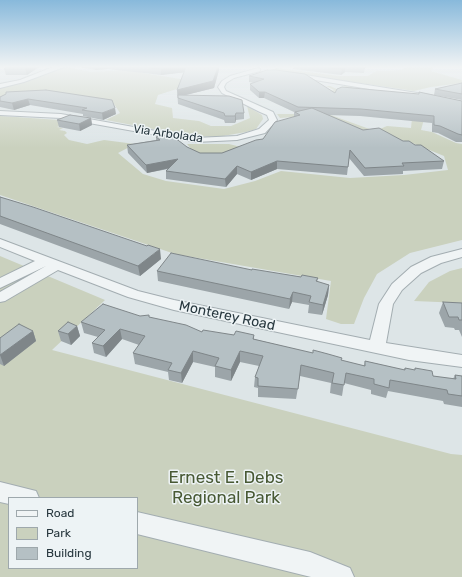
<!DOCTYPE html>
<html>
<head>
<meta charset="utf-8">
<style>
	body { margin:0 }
	#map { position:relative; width:462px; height:577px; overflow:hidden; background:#dde5e7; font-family:Rubik,sans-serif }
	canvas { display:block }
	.legend { position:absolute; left:8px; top:497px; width:130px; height:72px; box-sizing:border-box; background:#edf3f5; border:1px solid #9ea8ac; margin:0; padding:5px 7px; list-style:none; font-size:12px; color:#27373e }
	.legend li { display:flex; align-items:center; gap:8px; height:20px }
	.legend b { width:20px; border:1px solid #9ea8ac }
</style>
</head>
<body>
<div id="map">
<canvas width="462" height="577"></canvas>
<ul class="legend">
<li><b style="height:5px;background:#f0f4f5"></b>Road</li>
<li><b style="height:11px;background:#cad1be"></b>Park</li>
<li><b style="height:11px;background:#b5c0c4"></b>Building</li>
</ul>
</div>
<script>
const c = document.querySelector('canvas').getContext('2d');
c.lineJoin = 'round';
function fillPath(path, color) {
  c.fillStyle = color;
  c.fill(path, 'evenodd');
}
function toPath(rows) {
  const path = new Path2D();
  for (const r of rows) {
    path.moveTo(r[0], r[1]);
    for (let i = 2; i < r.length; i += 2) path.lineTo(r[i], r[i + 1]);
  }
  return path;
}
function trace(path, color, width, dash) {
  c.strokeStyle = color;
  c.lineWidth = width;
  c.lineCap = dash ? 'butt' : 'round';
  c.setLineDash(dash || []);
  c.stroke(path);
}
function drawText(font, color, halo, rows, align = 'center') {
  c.font = font + ' Rubik,sans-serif';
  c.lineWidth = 3;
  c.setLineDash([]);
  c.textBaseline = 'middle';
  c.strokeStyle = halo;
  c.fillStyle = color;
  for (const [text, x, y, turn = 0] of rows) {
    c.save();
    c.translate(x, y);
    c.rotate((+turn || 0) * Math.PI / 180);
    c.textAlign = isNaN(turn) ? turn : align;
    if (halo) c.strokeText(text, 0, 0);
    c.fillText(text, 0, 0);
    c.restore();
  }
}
fillPath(toPath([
	[67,67,91,72,140,69,137,72,187,80,183,87,158,95,155,104,172,108,173,118,199,121,211,126,231,126,250,118,247,106,262,115,263,119,256,129,246,132,217,137,190,136,106,120,120,113,112,101,0,102,0,88,31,80,55,70],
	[406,67,433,67,431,71,462,80,462,83,431,87,414,91,271,70,276,68,340,76,368,76,376,71,401,70],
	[326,86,330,86,337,89,346,86,367,90,356,90,328,114,375,131,387,126,411,128,413,108,426,112,421,130,432,132,456,143,462,144,462,240,410,253,377,274,364,298,354,324,341,324,326,319,331,281,175,254,0,195,0,116,1,116,74,121,57,127,63,128,59,130,65,131,67,133,64,135,69,140,87,144,104,140,135,144,118,153,143,174,166,181,224,189,255,181,281,171,350,178,404,175,448,170,444,156,410,142,295,117,280,118,277,114,306,114,326,92,334,90],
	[187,144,229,144,241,147,211,157,192,150],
	[0,256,105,300,52,350,451,454,462,455,462,577,0,577],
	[9,498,137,498,137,568,9,568],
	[462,268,462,303,414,301,429,282,450,271]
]), '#cad1be');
const minor = toPath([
	[53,67,64,67,24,82,0,88,0,84,20,80,53,67],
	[258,68,260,69,260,71,234,78,226,83,224,87,226,91,273,112,277,120,265,133,237,140,195,142,61,118,0,115,0,111,61,114,195,138,237,136,259,129,269,120,267,115,260,112,222,93,218,87,222,81,230,76,258,68],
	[293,73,417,93,462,102,462,106,417,97,291,76,291,74,293,73],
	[0,239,138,291,174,300,370,340,379,304,392,284,411,267,431,257,462,249,462,257,441,263,421,273,402,290,393,304,386,343,462,355,462,367,409,360,174,310,128,297,58,270,5,301,0,302,0,292,46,266,0,288,0,278,35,261,0,247,0,239],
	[0,482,36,491,39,498,9,498,9,504,0,502,0,482],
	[137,512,310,552,350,568,354,577,311,577,137,534,137,512]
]);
trace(minor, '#a3adb1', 2);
fillPath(minor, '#f0f4f5');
fillPath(toPath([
	[39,67,27,75,6,75,4,69],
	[80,67,219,67,219,70,214,88,185,95,244,113,244,119,236,120,235,123,225,123,224,120,178,104,177,90,184,72,161,75,108,69,95,70],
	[294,67,365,67,365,68,364,73,345,72,341,75,293,69],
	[249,76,335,93,419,94,419,92,462,101,462,142,456,142,438,133,432,132,432,123,360,116,327,115,363,130,403,141,415,145,444,161,442,169,403,171,403,174,364,176,349,158,347,175,277,169,251,180,237,174,226,187,166,179,166,171,168,169,147,173,128,153,127,145,156,140,156,137,200,153,222,153,263,139,294,117,294,112,264,98,259,98,250,90,250,84,254,83,249,82],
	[462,83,462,100,434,95,435,89],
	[6,92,116,114,103,120,83,116,83,114,30,105,14,110,0,107,0,97,6,94],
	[91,118,92,125,80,131,59,127,57,120],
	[0,197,161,259,140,276,0,224],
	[252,270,301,277,318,278,317,282,329,285,328,295,322,315,308,313,309,305,292,302,289,309,158,281,157,271],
	[443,302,462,303,462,337,459,330,455,330,454,328,445,327,439,313],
	[140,316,149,317,202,332,234,335,254,335,254,339,364,366,365,361,404,370,405,368,415,370,415,368,433,376,453,379,455,375,462,376,462,407,444,404,443,401,388,391,386,398,371,394,371,390,344,383,342,396,330,393,331,383,300,376,296,399,258,397,258,388,254,387,255,377,259,366,240,362,231,381,215,377,215,367,193,362,182,383,169,380,168,372,135,364,133,353,139,345,122,339,106,357,94,353,92,343,98,337,84,333,81,322],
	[77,326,80,336,71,345,61,341,58,331],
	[33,331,36,341,4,366,0,364,0,338]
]), '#9ca5a9');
fillPath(toPath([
	[28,67,39,67,27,75,25,69],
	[94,67,108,67,108,69,95,70],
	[175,67,186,67,187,72,161,75,161,69],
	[218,67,219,67,219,70,214,88,178,97,177,90],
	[345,67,345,72,341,75,342,69],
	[259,92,265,92,264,98,259,98],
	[28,99,30,105,14,110,12,103],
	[115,108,116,114,103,120,102,113],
	[236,113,236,120,235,123,235,116],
	[91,118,92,125,80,131,79,124],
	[178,159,179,166,147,173,146,165],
	[277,161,277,169,251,180,251,172],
	[237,166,237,174,226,187,225,179],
	[160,249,161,259,140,276,138,266],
	[329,285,328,295,322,315,323,305],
	[293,292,292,302,289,309,290,299],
	[77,326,80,336,71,345,68,334],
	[120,329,122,339,106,357,103,346],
	[33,331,36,341,4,366,0,355],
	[193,351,193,362,182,383,181,373],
	[240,351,240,362,231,381,231,370]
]), '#7f8689');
const building = toPath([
	[7,67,28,67,25,69,4,69,7,67],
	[145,67,175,67,161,69,145,67],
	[186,67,218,67,213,81,177,90,186,67],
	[320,67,345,67,342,69,320,67],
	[347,67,365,67,365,68,347,67],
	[267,70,276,70,305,74,335,93,337,89,342,87,419,94,419,92,462,101,462,135,458,134,440,126,434,125,434,116,361,109,298,107,265,92,259,92,250,84,264,79,249,76,267,70],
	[462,83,462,94,435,89,462,83],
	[46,90,112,100,115,108,102,113,82,110,87,108,28,99,12,103,0,101,0,97,6,94,6,92,46,90],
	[178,95,229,96,242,100,244,113,236,113,235,116,225,116,224,113,178,98,178,95],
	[312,108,363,130,379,128,403,141,409,141,415,145,421,145,444,161,402,163,404,166,365,168,350,150,348,167,277,161,251,172,237,166,225,179,166,171,178,159,146,165,127,145,160,140,156,137,170,134,187,147,200,153,222,153,256,140,263,139,275,122,300,115,295,112,312,108],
	[70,115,91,118,79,124,57,120,70,115],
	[0,197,33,207,147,246,148,245,160,249,138,266,0,216,0,197],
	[171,253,252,270,252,269,301,277,302,275,318,278,316,281,329,285,323,305,309,302,311,296,293,292,290,299,157,271,171,253],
	[443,302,462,303,462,320,459,320,458,317,449,317,443,302],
	[103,304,140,316,149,315,149,317,186,325,202,332,203,330,234,335,236,331,254,335,253,339,313,353,313,350,328,354,342,358,341,360,365,366,365,361,405,370,405,368,415,370,415,368,432,371,433,376,456,379,455,375,462,376,462,396,448,394,447,390,390,380,389,388,374,384,374,379,346,373,344,385,332,383,334,373,301,365,298,389,258,386,258,378,255,377,263,356,240,351,231,370,215,366,219,358,193,351,181,373,168,370,172,363,133,353,145,336,120,329,103,346,92,343,105,330,81,322,103,304],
	[68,322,77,326,68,334,58,331,68,322],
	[19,324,33,331,0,355,0,338,19,324]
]);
fillPath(building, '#b5c0c4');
trace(building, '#7f8689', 1);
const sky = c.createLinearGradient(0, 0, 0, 148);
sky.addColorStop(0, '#88b9db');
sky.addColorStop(0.45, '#f0f3f4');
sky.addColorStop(1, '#f0f3f400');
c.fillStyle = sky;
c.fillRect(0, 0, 462, 148);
drawText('12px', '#27373e', '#edf3f5', [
	["Via Arbolada",168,134,8]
]);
drawText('14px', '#27373e', '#edf3f5', [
	["Monterey Road",227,316,12]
]);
drawText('17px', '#485934', '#edf3f5', [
	["Ernest E. Debs",226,478],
	["Regional Park",226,498]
]);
</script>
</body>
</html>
